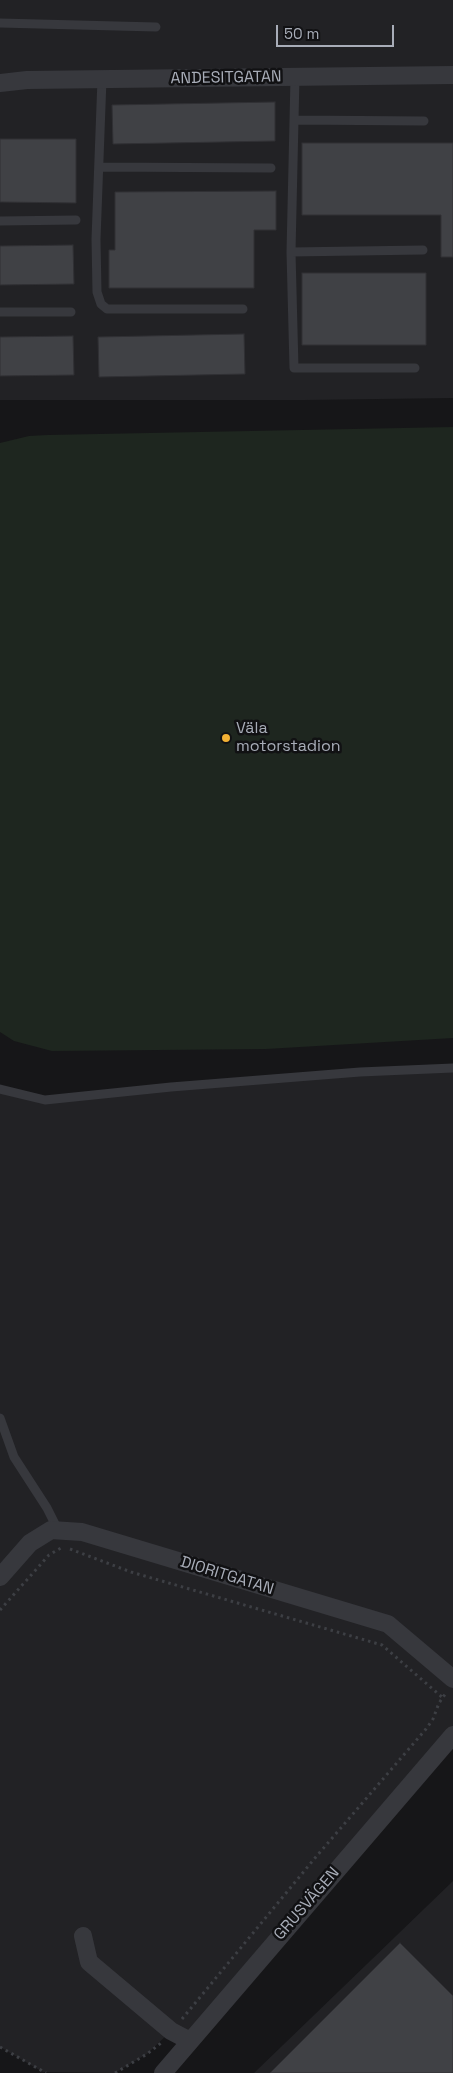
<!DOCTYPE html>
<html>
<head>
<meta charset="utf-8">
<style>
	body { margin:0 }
	#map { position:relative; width:453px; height:2073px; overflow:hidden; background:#161618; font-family:"Space Grotesk",sans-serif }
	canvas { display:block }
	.scale { position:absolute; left:276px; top:25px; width:118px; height:22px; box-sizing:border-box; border:2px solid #a8adb8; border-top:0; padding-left:6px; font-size:15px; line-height:18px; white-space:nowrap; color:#a8adb8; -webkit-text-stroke:4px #111113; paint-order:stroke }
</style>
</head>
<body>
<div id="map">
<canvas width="453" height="2073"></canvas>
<div class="scale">50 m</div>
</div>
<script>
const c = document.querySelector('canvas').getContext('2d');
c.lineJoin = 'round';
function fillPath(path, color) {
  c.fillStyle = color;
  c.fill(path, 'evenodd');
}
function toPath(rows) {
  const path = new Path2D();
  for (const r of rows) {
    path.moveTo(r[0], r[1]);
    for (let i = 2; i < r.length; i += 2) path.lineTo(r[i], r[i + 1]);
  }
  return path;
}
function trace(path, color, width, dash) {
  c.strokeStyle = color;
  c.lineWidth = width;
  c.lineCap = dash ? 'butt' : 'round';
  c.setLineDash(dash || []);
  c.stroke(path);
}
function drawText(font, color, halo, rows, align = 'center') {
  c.font = font + ' "Space Grotesk",sans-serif';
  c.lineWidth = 5;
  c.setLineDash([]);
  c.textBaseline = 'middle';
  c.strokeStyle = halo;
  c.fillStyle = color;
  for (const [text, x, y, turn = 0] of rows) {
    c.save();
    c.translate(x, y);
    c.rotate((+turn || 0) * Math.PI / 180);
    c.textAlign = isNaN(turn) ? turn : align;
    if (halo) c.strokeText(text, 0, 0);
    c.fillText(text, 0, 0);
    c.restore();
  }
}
fillPath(toPath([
	[0,0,453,0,453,398,305,400,0,400],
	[453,1068,453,1735,190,2041,171,2031,147,2054,115,2073,43,2072,0,2047,0,1089,45,1100],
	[453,1881,453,2073,254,2073]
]), '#222225');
fillPath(toPath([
	[453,427,453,1038,266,1049,52,1051,14,1041,0,1032,0,443,29,436,48,435]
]), '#1e261f');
const building = toPath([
	[275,102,275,141,113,144,112,105,275,102],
	[0,139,76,139,76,203,0,202,0,139],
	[302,143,453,143,453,257,441,257,441,215,302,215,302,143],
	[276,191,276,230,254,230,254,288,109,288,109,250,115,250,115,192,276,191],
	[73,245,74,284,0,285,0,246,73,245],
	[302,273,426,273,426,345,302,345,302,273],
	[244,334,245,374,99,377,98,337,244,334],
	[73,336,74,375,0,376,0,337,73,336],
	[400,1943,453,1996,453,2073,270,2073,400,1943]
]);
fillPath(building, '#404145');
trace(building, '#303034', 1);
trace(toPath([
	[70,1549,131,1572,382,1645,443,1698],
	[0,1610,49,1555,61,1548],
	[182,2019,315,1858,426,1729,433,1719,439,1703,446,1693],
	[0,2047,46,2073],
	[115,2073,147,2054,161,2043]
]), '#3d3f44', 3, [2.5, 4]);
trace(toPath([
	[0,23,156,27],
	[295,77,291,252,294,368,415,368],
	[102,79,96,239,97,292,101,304,107,309,243,309],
	[295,120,424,121],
	[99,167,271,168],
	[0,221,76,220],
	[291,252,423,250],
	[0,312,71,312],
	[0,1089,45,1100,171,1087,360,1072,453,1068],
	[0,1418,14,1457,47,1508,58,1530]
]), '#37383d', 9);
trace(toPath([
	[0,83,27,80,453,75],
	[0,1577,30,1543,51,1530,82,1532,388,1624,453,1679],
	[83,1936,89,1962,171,2031,190,2041],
	[163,2073,453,1735]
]), '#37383d', 18);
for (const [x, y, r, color] of [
	[226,738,5,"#f2b134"]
]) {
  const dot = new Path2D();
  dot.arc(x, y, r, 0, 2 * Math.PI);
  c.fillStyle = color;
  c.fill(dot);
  trace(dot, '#111113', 2);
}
drawText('16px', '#a8adb8', '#111113', [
	["ANDESITGATAN",226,78,-1],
	["DIORITGATAN",227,1576,17],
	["GRUSVÄGEN",307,1904,-49]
]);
drawText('16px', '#a8adb8', '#111113', [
	["Väla",236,729],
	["motorstadion",236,747]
], 'left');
</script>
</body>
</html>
